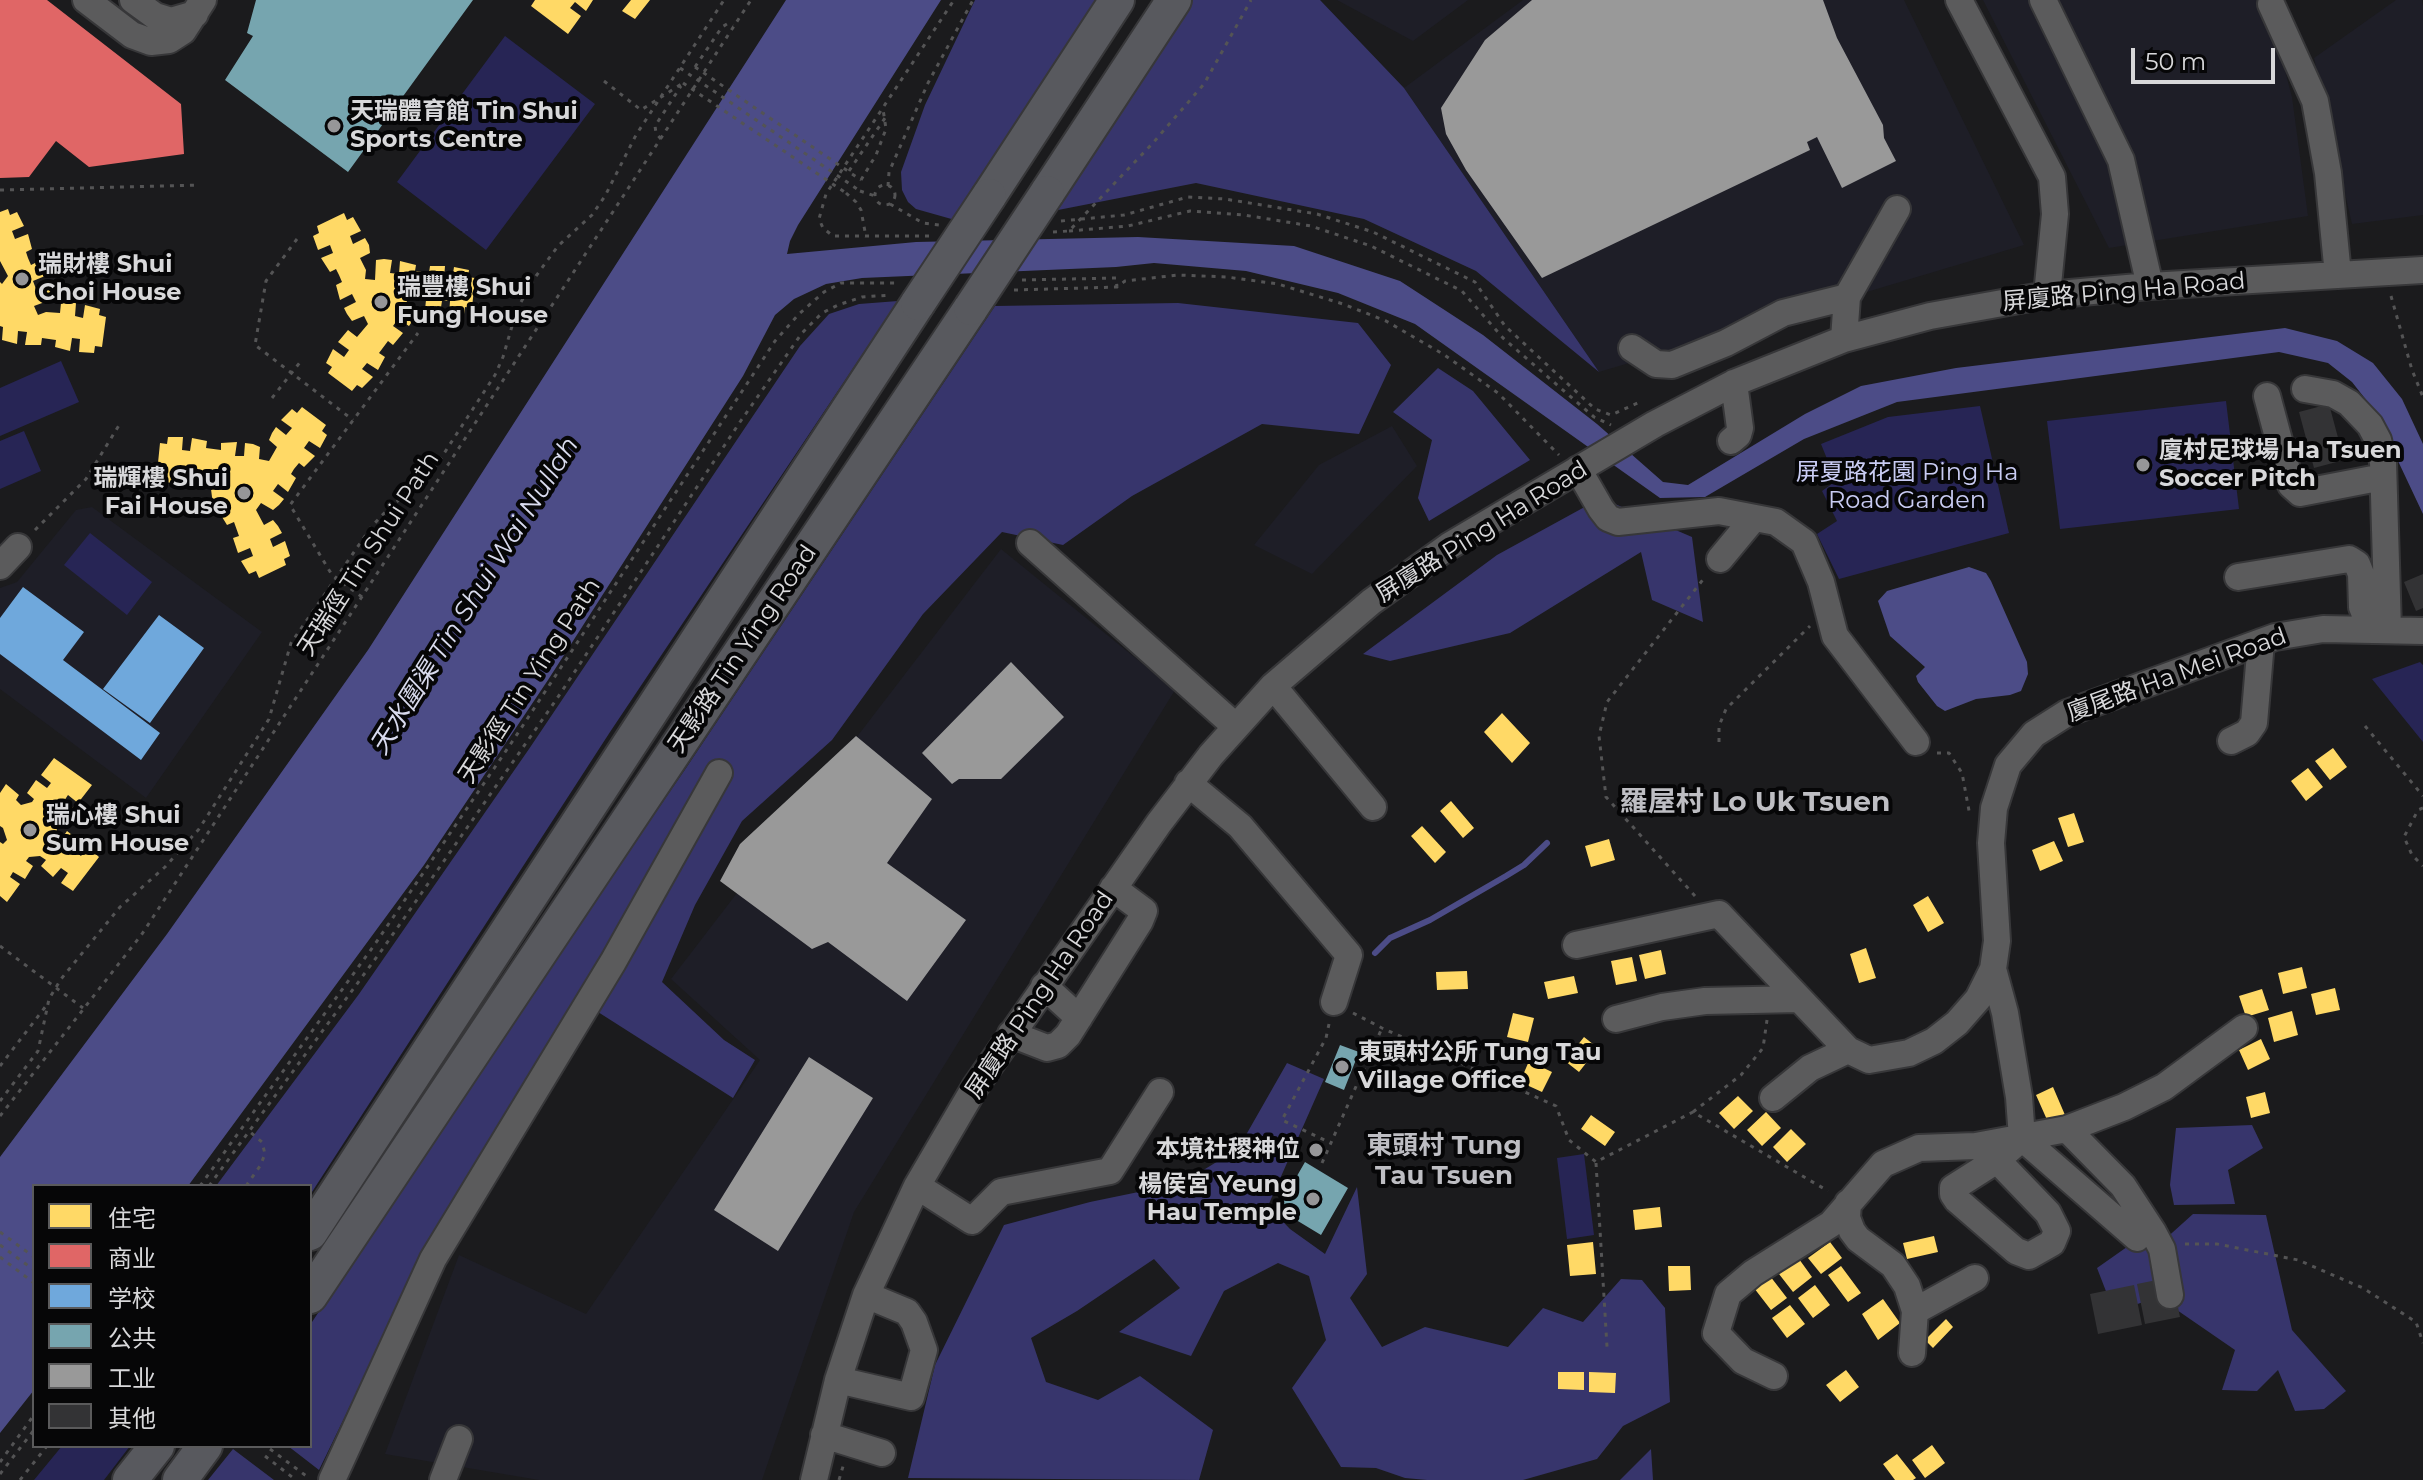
<!DOCTYPE html>
<html>
<head>
<meta charset="utf-8">
<style>
	body { margin:0 }
	#map { position:relative; width:2423px; height:1480px; overflow:hidden; background:#1b1b1d; font-family:Montserrat,"Noto Sans SC",sans-serif }
	canvas { display:block }
	.legend { position:absolute; left:32px; top:1184px; width:280px; height:264px; box-sizing:border-box; background:#060607; border:2px solid #5a5a5b; margin:0; padding:10px 14px; list-style:none; font-size:24px; color:#d8d8da }
	.legend li { display:flex; align-items:center; gap:16px; height:40px }
	.legend b { width:40px; border:2px solid #5a5a5b }
	.scale { position:absolute; left:2131px; top:48px; width:144px; height:36px; box-sizing:border-box; border:4px solid #d8d8da; border-top:0; padding-left:10px; font-size:24px; line-height:28px; white-space:nowrap; color:#d8d8da; -webkit-text-stroke:6px #060607; paint-order:stroke }
</style>
</head>
<body>
<div id="map">
<canvas width="2423" height="1480"></canvas>
<ul class="legend">
<li><b style="height:22px;background:#ffd966"></b>住宅</li>
<li><b style="height:22px;background:#e06666"></b>商业</li>
<li><b style="height:22px;background:#6fa8dc"></b>学校</li>
<li><b style="height:22px;background:#76a5af"></b>公共</li>
<li><b style="height:22px;background:#999"></b>工业</li>
<li><b style="height:22px;background:#333335"></b>其他</li>
</ul>
<div class="scale">50 m</div>
</div>
<script>
const c = document.querySelector('canvas').getContext('2d');
c.lineJoin = 'round';
function fillPath(path, color) {
  c.fillStyle = color;
  c.fill(path, 'evenodd');
}
function toPath(rows) {
  const path = new Path2D();
  for (const r of rows) {
    if (r.length === 3) {
      path.moveTo(r[0] + r[2], r[1]);
      path.arc(r[0], r[1], r[2], 0, 2 * Math.PI);
      continue;
    }
    path.moveTo(r[0], r[1]);
    for (let i = 2; i < r.length; i += 2) path.lineTo(r[i], r[i + 1]);
  }
  return path;
}
function trace(path, color, width, dash) {
  c.strokeStyle = color;
  c.lineWidth = width;
  c.lineCap = dash ? 'butt' : 'round';
  c.setLineDash(dash || []);
  c.stroke(path);
}
function drawText(font, color, halo, rows, align = 'center') {
  c.font = font + ' Montserrat,"Noto Sans SC",sans-serif';
  c.lineWidth = 8;
  c.setLineDash([]);
  c.textBaseline = 'middle';
  c.strokeStyle = halo;
  c.fillStyle = color;
  for (const [text, x, y, turn = 0] of rows) {
    c.save();
    c.translate(x, y);
    c.rotate((+turn || 0) * Math.PI / 180);
    c.textAlign = isNaN(turn) ? turn : align;
    if (halo) c.strokeText(text, 0, 0);
    c.fillText(text, 0, 0);
    c.restore();
  }
}
fillPath(toPath([
	[1337,0,1468,0,1413,41],
	[1523,0,1904,0,2024,245,1599,372,1404,88],
	[1983,0,2266,0,2292,97,2308,216,2109,248],
	[2396,0,2422,0,2423,6,2423,215,2352,224,2314,58],
	[1392,426,1417,466,1312,574,1254,545,1319,465],
	[92,507,262,632,146,798,0,689,0,588,17,582,76,510],
	[1001,549,1175,690,854,1212,762,1480,539,1480,385,1454,459,1255,586,1314,760,1060,671,979]
]), '#1e1e27');
fillPath(toPath([
	[505,36,595,104,486,250,397,182],
	[61,361,79,402,0,436,0,388],
	[2226,401,2239,509,2060,529,2047,421],
	[1980,406,2009,533,1839,579,1817,534,1837,521,1822,491,1836,481,1821,444,1888,417],
	[24,431,41,471,0,489,0,441],
	[90,533,152,582,127,615,64,565],
	[2420,662,2423,665,2423,742,2372,679],
	[1584,1154,1594,1235,1567,1239,1557,1158],
	[62,1446,130,1446,104,1480,34,1480]
]), '#272555');
fillPath(toPath([
	[975,0,1101,0,955,220,916,209,908,202,902,190,901,172,925,105],
	[1190,0,1320,0,1404,88,1599,372,1476,271,1364,219,1196,183,1053,211],
	[898,301,610,732,310,1195,310,1186,216,1186,359,994,529,749,800,346,829,314,859,304],
	[1178,303,1358,323,1391,365,1359,434,1262,424,1132,496,1063,545,1002,532,923,614,832,740,742,821,695,905,662,982,724,1040,755,1060,733,1098,576,998,431,1239,319,1470,288,1446,310,1446,310,1325,542,977,684,771,995,306],
	[1438,368,1473,391,1530,460,1429,521,1418,498,1432,440,1393,412],
	[1601,498,1692,537,1703,622,1652,600,1641,552,1510,633,1390,661,1363,654,1497,555],
	[1287,1063,1324,1079,1268,1206,1290,1229,1325,1254,1357,1187,1367,1274,1350,1298,1382,1347,1425,1327,1508,1347,1543,1308,1583,1322,1621,1279,1642,1280,1665,1308,1670,1402,1623,1426,1597,1459,1523,1480,1427,1480,1405,1478,1376,1468,1341,1467,1292,1388,1326,1340,1309,1276,1278,1263,1224,1291,1191,1356,1119,1332,1180,1288,1154,1259,1077,1311,1031,1338,1046,1382,1098,1400,1140,1376,1213,1430,1199,1480,908,1478,935,1365,1004,1225,1090,1202,1182,1183,1238,1149],
	[2252,1125,2263,1148,2228,1170,2235,1204,2174,1205,2170,1185,2176,1128],
	[2193,1214,2266,1215,2292,1330,2346,1391,2324,1409,2295,1411,2278,1370,2257,1391,2222,1390,2235,1350,2158,1297,2114,1312,2097,1268,2134,1242,2163,1241],
	[233,1449,274,1480,208,1480],
	[1651,1449,1653,1480,1620,1480]
]), '#37356c');
fillPath(toPath([
	[786,0,941,0,798,225,790,241,787,254,916,242,1138,237,1294,246,1400,281,1483,335,1597,424,1663,482,1688,485,1805,414,1861,386,1956,368,2285,328,2337,341,2373,363,2402,399,2423,444,2423,514,2374,410,2352,382,2328,363,2279,352,1897,402,1804,439,1705,497,1660,498,1415,324,1338,293,1246,271,1154,263,1116,267,862,278,826,284,794,299,775,315,743,376,548,680,424,865,188,1186,34,1186,34,1390,0,1433,0,1157,167,934,368,650],
	[1969,567,1986,573,1991,581,2027,662,2028,674,2021,691,2010,695,1976,699,1945,711,1937,706,1918,682,1916,676,1925,667,1890,636,1878,601,1887,591]
]), '#4c4c87');
fillPath(toPath([
	[535,0,593,0,586,11,575,2,570,8,581,16,568,34,531,6],
	[631,0,650,0,635,19,622,11],
	[8,209,10,215,17,212,24,226,12,231,15,239,28,234,32,249,26,252,28,258,31,265,37,262,45,276,33,281,36,289,48,284,51,291,53,299,34,306,38,315,46,312,60,313,61,303,76,303,75,316,83,318,85,305,100,309,99,315,106,317,102,347,95,346,94,353,79,352,80,339,72,338,70,351,55,347,56,340,42,338,41,345,25,345,27,332,18,331,17,344,2,340,3,327,0,326,0,282,2,284,8,276,0,261,0,212],
	[344,213,347,220,353,217,361,231,350,236,353,244,365,238,369,245,370,253,360,258,366,270,365,279,375,280,376,260,384,259,392,260,390,273,399,274,400,261,416,265,415,271,429,273,430,266,445,266,444,279,452,280,454,267,469,270,468,277,475,278,472,308,465,307,464,314,449,315,450,301,442,301,440,314,433,313,425,310,426,300,410,297,405,304,416,313,413,320,409,326,398,319,393,326,403,333,393,345,388,341,379,353,385,357,378,370,367,363,362,369,373,377,362,388,357,385,352,391,328,373,332,367,326,363,333,349,344,357,349,350,338,342,348,330,357,337,368,324,364,316,352,321,347,314,344,308,356,302,352,294,340,300,336,285,342,282,339,275,336,269,330,272,321,258,333,253,330,245,318,250,313,236,319,233,317,226],
	[302,407,326,425,322,431,327,435,320,448,309,441,304,448,315,456,304,467,299,463,294,469,291,474,296,478,288,492,278,484,273,491,284,499,279,505,273,510,261,503,256,510,264,525,273,520,278,526,282,533,270,539,273,547,285,541,290,556,284,559,286,565,259,578,256,571,249,574,241,561,253,556,250,548,238,553,233,538,239,536,234,522,227,525,219,512,231,506,227,499,215,504,212,497,211,489,229,481,225,472,217,476,203,475,202,486,187,486,188,473,180,472,178,485,163,481,164,474,157,473,160,443,167,444,168,437,183,437,182,450,190,451,192,438,207,441,206,448,221,450,221,443,237,442,235,456,244,456,245,443,253,444,260,447,259,459,269,461,277,447,269,440,272,433,276,427,286,435,292,428,281,420,292,409,297,413],
	[1502,713,1530,743,1512,763,1484,732],
	[2333,748,2347,767,2330,780,2315,761],
	[54,758,92,785,78,803,68,795,64,801,76,810,65,822,59,817,56,821,57,832,63,837,67,831,81,842,73,850,81,856,88,847,99,857,73,891,61,883,68,873,61,868,53,877,41,866,46,860,40,856,29,857,26,861,33,866,25,879,13,872,10,877,20,884,7,902,0,896,0,842,3,844,7,840,3,828,0,826,0,793,6,784,19,795,16,800,21,805,32,802,34,799,27,793,36,780,47,788,51,783,41,775],
	[2308,768,2323,787,2306,801,2291,781],
	[1451,801,1474,828,1463,838,1440,811],
	[2074,813,2084,842,2068,847,2058,818],
	[1422,826,1446,852,1435,863,1411,836],
	[1609,839,1615,860,1591,867,1585,846],
	[2054,841,2063,861,2040,871,2032,850],
	[1928,896,1944,923,1928,932,1913,905],
	[1866,948,1876,978,1859,983,1850,954],
	[1661,950,1666,974,1645,979,1639,955],
	[1632,957,1637,981,1616,985,1611,961],
	[2302,967,2307,988,2283,994,2278,973],
	[1467,971,1468,989,1437,990,1436,972],
	[1574,976,1578,993,1548,999,1544,982],
	[2335,988,2340,1010,2316,1015,2311,994],
	[2262,989,2269,1010,2246,1017,2239,996],
	[2292,1011,2298,1035,2274,1042,2268,1018],
	[1513,1013,1534,1018,1528,1042,1507,1037],
	[1584,1037,1598,1048,1579,1072,1565,1061],
	[2261,1039,2270,1059,2248,1070,2239,1050],
	[1529,1061,1552,1072,1542,1092,1520,1082],
	[2053,1087,2065,1115,2048,1122,2036,1095],
	[2265,1092,2270,1113,2251,1118,2246,1097],
	[1738,1096,1753,1111,1734,1129,1719,1113],
	[1766,1112,1781,1128,1762,1146,1747,1130],
	[1591,1115,1615,1132,1605,1146,1581,1129],
	[1791,1129,1806,1144,1787,1162,1773,1147],
	[1660,1207,1662,1227,1635,1230,1633,1210],
	[1934,1236,1938,1252,1907,1259,1903,1243],
	[1593,1242,1596,1274,1570,1276,1567,1245],
	[1830,1242,1842,1258,1821,1274,1808,1258],
	[1799,1259,1812,1277,1793,1292,1779,1274],
	[1668,1266,1690,1266,1691,1290,1669,1291],
	[1841,1266,1861,1293,1848,1302,1828,1275],
	[1770,1276,1787,1298,1771,1310,1754,1288],
	[1815,1285,1830,1305,1813,1318,1798,1298],
	[1883,1299,1900,1323,1878,1340,1862,1314],
	[1790,1305,1805,1324,1787,1338,1772,1318],
	[1946,1319,1953,1327,1933,1348,1925,1340],
	[1846,1370,1859,1387,1840,1402,1826,1385],
	[1558,1372,1584,1372,1584,1390,1558,1389],
	[1589,1372,1616,1373,1615,1393,1589,1392],
	[1932,1445,1945,1463,1925,1478,1912,1460],
	[1897,1454,1916,1478,1913,1480,1895,1480,1883,1464]
]), '#ffd966');
fillPath(toPath([
	[0,0,47,0,181,104,184,154,89,167,56,141,29,177,0,178]
]), '#e06666');
fillPath(toPath([
	[23,587,84,632,63,660,160,733,141,760,0,654,0,618],
	[159,615,204,648,150,723,103,689]
]), '#6fa8dc');
fillPath(toPath([
	[256,0,473,0,348,172,225,80,253,36,247,33],
	[1340,1045,1359,1052,1344,1090,1325,1082],
	[1305,1162,1348,1188,1321,1235,1278,1209]
]), '#76a5af');
fillPath(toPath([
	[1532,0,1823,0,1837,38,1883,125,1884,138,1896,161,1842,188,1817,137,1807,142,1810,150,1542,278,1466,170,1446,134,1441,108,1485,40],
	[1011,662,1064,717,1001,779,959,779,952,784,922,753],
	[856,736,932,799,887,863,966,920,907,1001,828,942,812,949,720,881,740,844],
	[809,1057,873,1098,778,1251,714,1210]
]), '#999');
trace(toPath([
	[1375,953,1390,938,1430,920,1506,876,1524,865,1547,843]
]), '#4c4c87', 6);
fillPath(toPath([
	[2329,404,2344,460,2314,468,2299,412],
	[2423,574,2423,608,2416,611,2404,582],
	[2172,1277,2180,1317,2145,1324,2137,1284],
	[2134,1285,2142,1325,2098,1334,2090,1294]
]), '#333335');
const minor = toPath([
	[86,0,132,35,151,42,169,40,183,31,203,0],
	[133,0,155,16,171,21,195,14],
	[1959,0,2052,177,2055,214,2047,295],
	[2043,0,2121,160,2150,286],
	[2271,4,2315,101,2328,173,2338,275],
	[1844,339,1847,297,1897,209],
	[1632,348,1656,364,1672,365,1726,343,1783,313,1847,297],
	[2305,389,2333,394,2349,403,2370,425,2378,440,2383,462,2388,630],
	[2267,396,2291,485,2300,493,2383,477],
	[1731,441,1738,435,1740,428,1734,383],
	[1578,469,1601,509,1608,518,1618,522,1719,511,1776,522,1804,542,1821,582,1835,636,1916,742],
	[1030,543,1235,726],
	[1720,559,1754,518],
	[0,566,18,547],
	[2238,577,2349,559,2357,564,2361,574,2362,607,2364,612,2387,614],
	[1273,686,1373,807],
	[2231,741,2247,733,2254,723,2261,642],
	[1188,783,1240,826,1349,955,1334,1002],
	[1576,945,1719,914,1848,1050,1869,1060,1909,1053,1934,1041,1957,1023,1978,999,1993,969,1997,941,1991,843,1994,808,2008,765,2034,734,2067,713,2275,637,2323,629,2423,631],
	[1993,969,2005,1013,2019,1097,2022,1138,2137,1238],
	[1044,986,1079,1018],
	[1616,1019,1662,1007,1705,1001,1799,999],
	[1011,1034,1047,1048,1058,1045,1068,1035,1140,921,1144,911,1113,888],
	[1773,1098,1810,1068,1848,1050],
	[2067,1129,2123,1186,2153,1232,2162,1249,2170,1295],
	[1997,1160,2048,1213,2057,1231,2052,1243,2029,1256,2016,1251,1957,1200,1953,1194,1953,1188,1997,1160,2020,1140],
	[917,1186,972,1221,1001,1192,1110,1171,1160,1092],
	[1848,1203,1847,1218,1852,1231,1858,1239,1893,1265,1907,1286,1915,1311,1912,1353],
	[1915,1311,1975,1278],
	[1774,1376,1743,1361,1716,1333,1728,1294,1753,1273,1831,1224,1883,1164,1919,1148,1976,1146,2067,1129,2124,1107,2164,1087,2244,1028],
	[838,1380,911,1397,924,1350,914,1322,907,1312,866,1295],
	[824,1435,882,1453],
	[332,1480,433,1259,613,962,719,773],
	[443,1480,459,1439],
	[814,1480,838,1380,866,1295,917,1186,975,1087,1159,823,1211,755,1273,686,1371,602,1449,546,1655,424,1734,383,1844,339,1930,316,2047,295,2150,286,2423,270]
]);
const major = toPath([
	[1047,193,1174,0],
	[989,196,1117,0],
	[310,1233,918,303],
	[310,1296,971,308],
	[130,1480,157,1446],
	[180,1480,205,1446]
]);
trace(minor, '#373739', 30);
trace(major, '#373739', 38);
trace(toPath([
	[695,67,722,27,727,24,733,26],
	[604,81,641,110,683,83],
	[661,139,656,133,655,126,681,86],
	[849,171,885,118],
	[861,180,876,155,886,129,883,109],
	[885,195,10],
	[888,186,889,172,928,83,973,0],
	[0,190,199,185],
	[860,191,875,196],
	[846,193,856,202,861,210,866,237],
	[890,204,923,223,939,225],
	[1061,221,1124,215,1188,197,1225,199,1317,214,1373,232,1475,282,1505,326,1595,409,1611,415,1642,401],
	[1069,231,1128,226,1190,211,1244,215,1311,226,1371,246,1462,291,1503,338,1594,417,1611,425],
	[1053,232,1069,231,1152,144,1204,84,1251,0],
	[929,236,833,236,823,228,819,219,826,194,954,0],
	[297,239,266,281,255,345,353,420],
	[1022,280,1116,278,1117,287,1125,281,1178,275,1227,277,1278,284,1343,304,1386,321,1443,354,1498,393,1559,455],
	[1014,290,1117,287],
	[2391,296,2412,370,2423,397],
	[272,398,301,361],
	[35,530,86,479,121,422],
	[362,597,332,575,290,505,418,333],
	[2365,726,2423,796],
	[1719,742,1719,726,1726,709,1810,626],
	[1937,753,1949,753,1962,773,1970,816],
	[2423,808,2418,810,2404,837,2412,855,2423,866],
	[1695,896,1606,797,1599,736,1607,702,1705,577],
	[0,946,83,1008],
	[1353,1013,1382,1028,1556,1106,1569,1140,1596,1162,1693,1112,1828,1191],
	[1329,1024,1326,1038,1282,1120,1331,1143],
	[0,1066,46,1006],
	[0,1101,38,1051,49,999,61,979,120,907,165,867,199,829,269,719,291,643,372,526,391,506,428,478,495,375,503,357,517,309,536,276,558,246,592,215,605,196,636,135,724,0],
	[1693,1112,1741,1075,1763,1048,1767,1020],
	[0,1116,142,934,751,0],
	[1322,1163,1382,1028],
	[1596,1163,1607,1347],
	[200,1186,375,944,514,739,775,341,799,314,824,292,841,283,899,283],
	[209,1186,384,947,556,700,740,422,802,333,822,313,838,305,862,297,891,295],
	[246,1186,260,1166,265,1154,262,1142,249,1131],
	[0,1232,34,1257],
	[2185,1244,2217,1244,2298,1260,2363,1288,2416,1322,2423,1343],
	[0,1245,34,1270],
	[0,1257,34,1283],
	[270,1449,309,1478],
	[265,1456,296,1480],
	[0,1462,34,1415],
	[0,1474,34,1430],
	[20,1480,47,1446],
	[839,1480,844,1463]
]), '#545455', 3, [4, 6]);
trace(minor, '#5b5b5c', 26);
trace(major, '#58595e', 34);
const majorBridge = toPath([
	[918,303,989,196],
	[971,308,1047,193]
]);
trace(majorBridge, '#373739', 38, []);
trace(toPath([
	[695,67,861,180],
	[680,68,860,191],
	[683,83,846,193]
]), '#545455', 3, [4, 6]);
trace(majorBridge, '#58595e', 34);
for (const [x, y, r, color] of [
	[334,126,8,"#969698"],
	[22,279,8,"#969698"],
	[381,302,8,"#969698"],
	[2143,465,8,"#969698"],
	[244,493,8,"#969698"],
	[30,830,8,"#969698"],
	[1342,1067,8,"#969698"],
	[1316,1150,8,"#969698"],
	[1313,1199,8,"#969698"]
]) {
  const dot = new Path2D();
  dot.arc(x, y, r, 0, 2 * Math.PI);
  c.fillStyle = color;
  c.fill(dot);
  trace(dot, '#060607', 3);
}
drawText('bold 24px', '#d8d8da', '#060607', [
	["天瑞體育館 Tin Shui",350,112],
	["Sports Centre",350,140],
	["瑞財樓 Shui",38,265],
	["Choi House",38,293],
	["瑞豐樓 Shui",397,288],
	["Fung House",397,316],
	["廈村足球場 Ha Tsuen",2159,451],
	["Soccer Pitch",2159,479],
	["瑞輝樓 Shui",228,479,"right"],
	["Fai House",228,507,"right"],
	["瑞心樓 Shui",46,816],
	["Sum House",46,844],
	["東頭村公所 Tung Tau",1358,1053],
	["Village Office",1358,1081],
	["本境社稷神位",1300,1150,"right"],
	["楊侯宮 Yeung",1297,1185,"right"],
	["Hau Temple",1297,1213,"right"]
], 'left');
drawText('24px', '#d8d8da', '#060607', [
	["屏廈路 Ping Ha Road",2124,292,-5],
	["屏廈路 Ping Ha Road",1482,532,-32],
	["天瑞徑 Tin Shui Path",369,554,-57],
	["天影路 Tin Ying Road",743,649,-56],
	["廈尾路 Ha Mei Road",2177,675,-20],
	["天影徑 Tin Ying Path",530,681,-57],
	["屏廈路 Ping Ha Road",1040,995,-56]
]);
drawText('24px', '#c9ccf3', '#060607', [
	["屏夏路花園 Ping Ha",1907,473],
	["Road Garden",1907,501]
]);
drawText('italic 26px', '#d9dbee', '#060607', [
	["天水圍渠 Tin Shui Wai Nullah",475,596,-58]
]);
drawText('bold 26px', '#bebec3', '#060607', [
	["東頭村 Tung",1444,1146],
	["Tau Tsuen",1444,1176]
]);
drawText('bold 28px', '#bebec3', '#060607', [
	["羅屋村 Lo Uk Tsuen",1755,803]
]);
</script>
</body>
</html>
